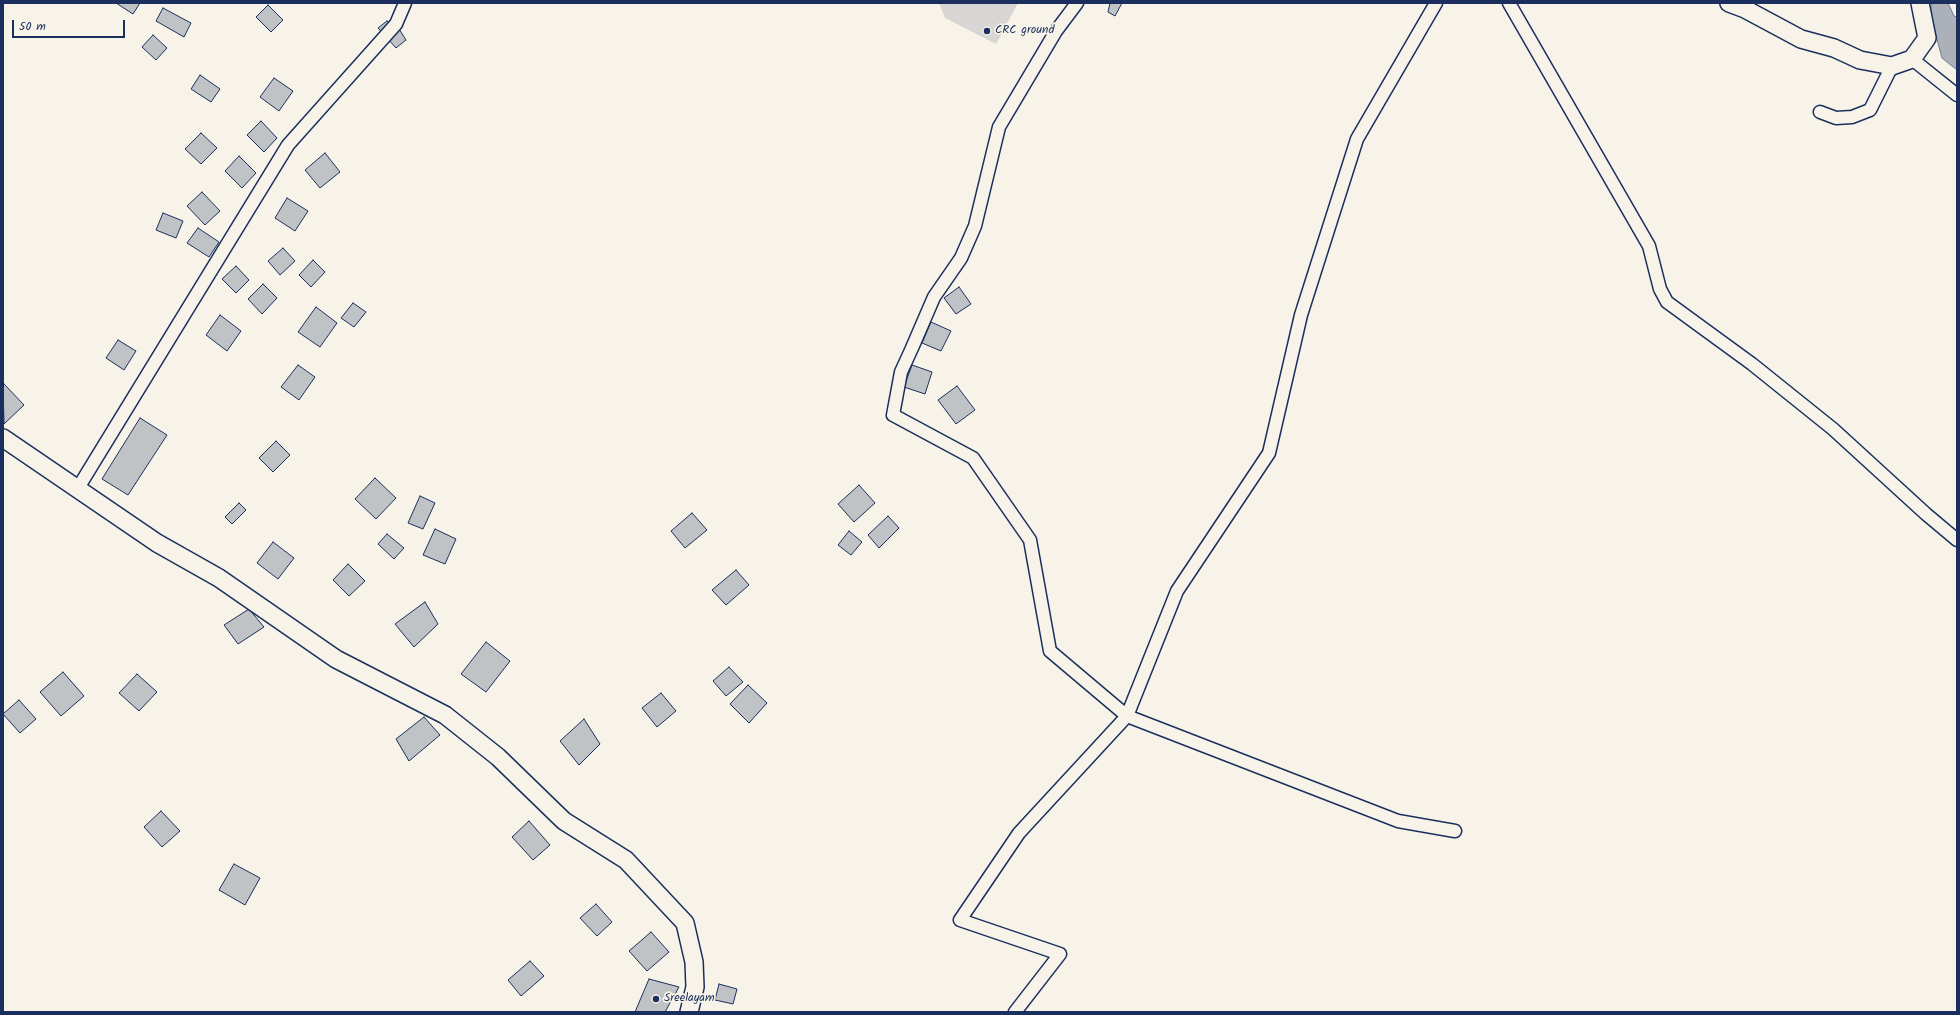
<!DOCTYPE html>
<html>
<head>
<meta charset="utf-8">
<style>
	body { margin:0 }
	#map { position:relative; width:1960px; height:1015px; overflow:hidden; background:#f7f3e8; font-family:Kalam,sans-serif }
	canvas { display:block }
	.frame { position:absolute; inset:0; border:4px solid #1b2f5e; pointer-events:none }
	.scale { position:absolute; left:12px; top:20px; width:113px; height:18px; box-sizing:border-box; border:2px solid #1b2f5e; border-top:0; padding-left:5px; font-size:12px; line-height:14px; white-space:nowrap; color:#1b2f5e; -webkit-text-stroke:3px #f7f3e8; paint-order:stroke }
</style>
</head>
<body>
<div id="map">
<canvas width="1960" height="1015"></canvas>
<div class="frame"></div>
<div class="scale">50 m</div>
</div>
<script>
const c = document.querySelector('canvas').getContext('2d');
c.lineJoin = 'round';
function fillPath(path, color) {
  c.fillStyle = color;
  c.fill(path, 'evenodd');
}
function toPath(rows) {
  const path = new Path2D();
  for (const r of rows) {
    path.moveTo(r[0], r[1]);
    for (let i = 2; i < r.length; i += 2) path.lineTo(r[i], r[i + 1]);
  }
  return path;
}
function trace(path, color, width, dash) {
  c.strokeStyle = color;
  c.lineWidth = width;
  c.lineCap = dash ? 'butt' : 'round';
  c.setLineDash(dash || []);
  c.stroke(path);
}
function drawText(font, color, halo, rows, align = 'center') {
  c.font = font + ' Kalam,sans-serif';
  c.lineWidth = 3.5;
  c.setLineDash([]);
  c.textBaseline = 'middle';
  c.strokeStyle = halo;
  c.fillStyle = color;
  for (const [text, x, y, turn = 0] of rows) {
    c.save();
    c.translate(x, y);
    c.rotate((+turn || 0) * Math.PI / 180);
    c.textAlign = isNaN(turn) ? turn : align;
    if (halo) c.strokeText(text, 0, 0);
    c.fillText(text, 0, 0);
    c.restore();
  }
}
fillPath(toPath([
	[939,3,1018,3,996,44,945,18]
]), '#d7d6d4');
const water = toPath([
	[1931,3,1948,3,1954,16,1957,17,1957,70,1942,58,1931,17,1931,3]
]);
fillPath(water, '#acb0b9');
trace(water, '#727c95', 1);
const building = toPath([
	[116,3,140,3,133,14,116,3],
	[1110,3,1122,3,1115,16,1108,12,1110,3],
	[268,5,283,20,271,32,256,17,268,5],
	[163,8,191,23,184,37,156,21,163,8],
	[387,21,396,24,406,40,396,48,378,28,387,21],
	[153,35,167,48,156,60,142,47,153,35],
	[200,75,220,89,211,102,191,89,200,75],
	[274,78,293,91,279,111,260,97,274,78],
	[261,121,277,138,264,152,247,135,261,121],
	[201,133,217,148,201,164,185,149,201,133],
	[325,153,340,172,320,188,305,170,325,153],
	[239,156,256,173,242,188,225,171,239,156],
	[202,192,220,211,205,225,187,206,202,192],
	[287,198,308,211,295,231,275,218,287,198],
	[163,213,183,221,176,238,156,230,163,213],
	[198,228,219,242,209,257,187,243,198,228],
	[283,248,295,261,280,275,268,261,283,248],
	[313,260,325,272,311,287,299,275,313,260],
	[236,266,249,280,236,293,222,279,236,266],
	[263,284,277,298,262,314,248,299,263,284],
	[959,287,971,304,956,314,944,298,959,287],
	[353,303,366,312,354,327,341,318,353,303],
	[316,307,337,323,320,347,298,332,316,307],
	[220,315,241,331,227,351,206,335,220,315],
	[931,322,951,331,941,351,922,343,931,322],
	[118,340,136,351,124,370,106,358,118,340],
	[298,365,315,377,299,400,281,387,298,365],
	[912,365,932,372,925,394,904,387,912,365],
	[4,384,24,405,4,424,3,385,4,384],
	[957,386,975,410,956,424,938,400,957,386],
	[140,418,167,435,128,495,102,479,140,418],
	[276,441,290,455,273,472,259,458,276,441],
	[375,478,396,498,376,519,355,499,375,478],
	[859,485,875,503,854,522,838,504,859,485],
	[420,496,435,503,423,529,408,523,420,496],
	[239,503,246,510,232,524,225,517,239,503],
	[692,513,707,530,685,548,671,531,692,513],
	[888,516,899,528,879,548,868,535,888,516],
	[435,529,456,539,445,564,423,555,435,529],
	[849,531,862,542,851,555,838,545,849,531],
	[387,534,404,548,394,559,378,544,387,534],
	[273,542,294,558,278,579,257,563,273,542],
	[348,564,365,581,349,596,333,580,348,564],
	[736,570,749,585,726,605,712,590,736,570],
	[425,602,438,624,414,647,395,624,425,602],
	[249,609,264,627,238,644,224,625,249,609],
	[486,642,510,661,486,692,461,674,486,642],
	[729,667,743,682,726,696,713,681,729,667],
	[63,672,84,696,61,716,40,692,63,672],
	[137,674,157,692,139,711,119,693,137,674],
	[748,685,767,703,749,723,730,704,748,685],
	[661,693,676,711,657,727,642,708,661,693],
	[19,700,36,719,20,733,3,714,19,700],
	[424,717,440,735,409,761,396,739,424,717],
	[584,719,600,744,579,765,560,741,584,719],
	[161,811,180,831,162,847,144,827,161,811],
	[529,821,550,845,533,860,512,837,529,821],
	[234,864,260,878,245,905,219,890,234,864],
	[596,904,612,922,597,936,580,918,596,904],
	[651,932,669,952,647,971,629,951,651,932],
	[530,961,544,976,521,996,508,980,530,961],
	[649,979,679,987,665,1012,635,1012,649,979],
	[719,984,737,989,733,1004,715,1000,719,984]
]);
fillPath(building, '#c0c3c5');
trace(building, '#1b2f5e', 1);
const street = toPath([
	[1077,3,1056,31,999,127,975,226,961,258,934,297,912,348,901,372,893,415,973,458,1030,540,1050,651,1127,716,1398,821,1455,831],
	[1509,3,1649,246,1660,289,1667,302,1752,364,1833,429,1926,514,1957,540],
	[1912,59,1957,95],
	[1820,112,1836,118,1852,117,1870,110,1892,66],
	[78,488,288,145,396,24,405,3],
	[1015,1012,1060,954,960,920,1019,833,1127,716,1177,591,1269,453,1301,315,1357,139,1436,3]
]);
const secondary = toPath([
	[1729,3,1745,9,1801,39,1834,48,1860,60,1892,66,1912,59,1927,38,1920,3],
	[3,438,157,543,219,578,336,659,445,715,498,757,564,821,626,860,685,923,694,962,695,987,689,1012]
]);
trace(street, '#1b2f5e', 15);
trace(secondary, '#1b2f5e', 20);
trace(street, '#f7f3e8', 12);
trace(secondary, '#f7f3e8', 17);
for (const [x, y, r, color] of [
	[987,31,4,"#1b2f5e"],
	[656,999,4,"#1b2f5e"]
]) {
  const dot = new Path2D();
  dot.arc(x, y, r, 0, 2 * Math.PI);
  c.fillStyle = color;
  c.fill(dot);
  trace(dot, '#f7f3e8', 1.5);
}
drawText('12px', '#1b2f5e', '#f7f3e8', [
	["CRC ground",995,31],
	["Sreelayam",664,999]
], 'left');
</script>
</body>
</html>
